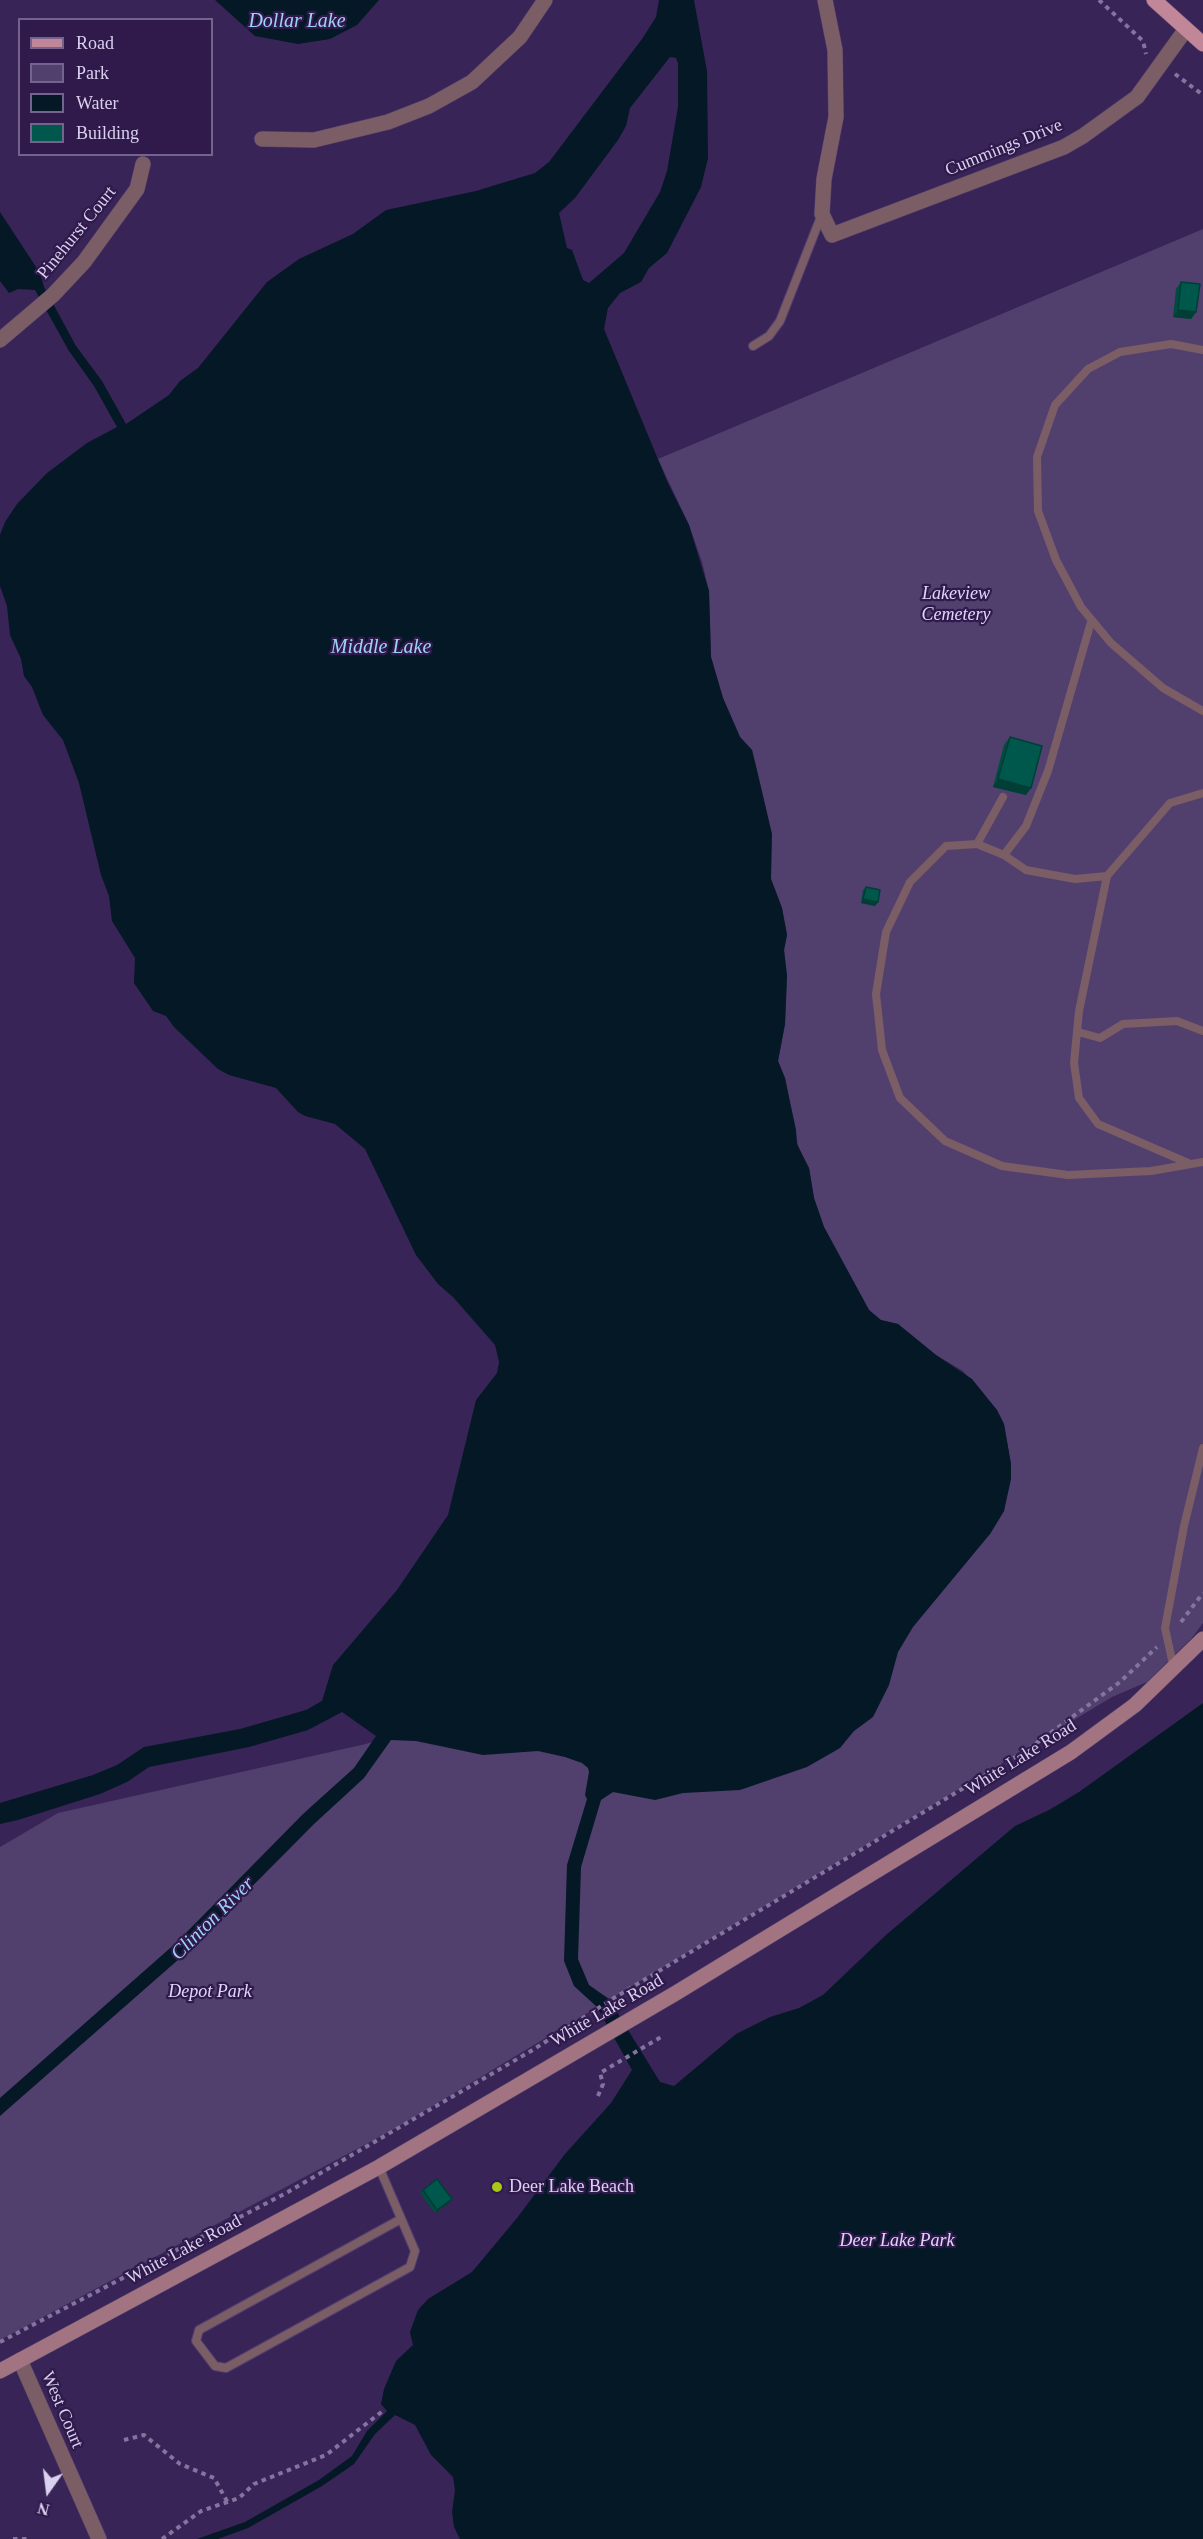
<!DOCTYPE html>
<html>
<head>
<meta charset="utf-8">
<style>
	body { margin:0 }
	#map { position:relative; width:1203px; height:2539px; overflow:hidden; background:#392457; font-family:"Times New Roman",serif }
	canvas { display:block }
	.legend { position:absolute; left:18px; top:18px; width:195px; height:138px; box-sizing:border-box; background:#2f1a4b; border:2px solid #73638d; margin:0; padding:8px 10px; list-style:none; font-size:18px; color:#dad0ef }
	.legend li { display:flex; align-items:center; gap:12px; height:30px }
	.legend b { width:30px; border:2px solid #73638d }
	.north { position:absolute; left:18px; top:2461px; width:60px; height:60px; -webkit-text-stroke:4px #2f1a4b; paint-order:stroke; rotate:194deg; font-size:16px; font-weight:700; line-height:24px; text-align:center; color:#dad0ef }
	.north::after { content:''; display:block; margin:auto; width:21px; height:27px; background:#dad0ef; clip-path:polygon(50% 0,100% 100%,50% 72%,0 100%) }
</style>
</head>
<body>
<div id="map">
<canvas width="1203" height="2539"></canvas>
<ul class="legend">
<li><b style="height:8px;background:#c18697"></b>Road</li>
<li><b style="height:16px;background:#513f6e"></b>Park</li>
<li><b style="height:16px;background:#041826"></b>Water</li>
<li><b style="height:16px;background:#00584d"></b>Building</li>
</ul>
<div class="north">N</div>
</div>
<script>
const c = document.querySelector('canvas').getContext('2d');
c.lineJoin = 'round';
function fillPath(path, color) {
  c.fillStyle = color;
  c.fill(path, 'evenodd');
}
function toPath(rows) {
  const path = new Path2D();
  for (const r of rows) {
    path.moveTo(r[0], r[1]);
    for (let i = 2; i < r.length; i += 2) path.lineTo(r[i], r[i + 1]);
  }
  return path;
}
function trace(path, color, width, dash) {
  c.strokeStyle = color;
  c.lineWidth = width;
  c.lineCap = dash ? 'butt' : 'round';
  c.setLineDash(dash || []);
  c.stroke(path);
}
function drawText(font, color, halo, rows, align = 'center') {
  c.font = font + ' "Times New Roman",serif';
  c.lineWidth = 4.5;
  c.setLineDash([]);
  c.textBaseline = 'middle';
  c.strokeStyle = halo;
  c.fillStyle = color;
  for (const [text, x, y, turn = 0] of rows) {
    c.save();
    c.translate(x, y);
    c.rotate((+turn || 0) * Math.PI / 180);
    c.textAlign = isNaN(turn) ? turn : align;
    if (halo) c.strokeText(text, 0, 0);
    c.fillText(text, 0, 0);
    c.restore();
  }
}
fillPath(toPath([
	[1203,229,1203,1623,1191,1639,1147,1682,1112,1697,396,2128,0,2340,0,1847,58,1813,366,1744,990,1534,1004,1511,1011,1464,1004,1424,997,1410,963,1371,936,1355,898,1324,880,1320,869,1310,824,1227,814,1198,809,1168,799,1151,785,1078,778,1061,785,1024,787,976,784,950,787,935,782,908,771,879,766,809,752,750,740,737,723,698,711,657,709,591,702,562,689,525,658,459]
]), '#513f6e');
fillPath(toPath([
	[215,0,379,0,357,25,330,39,298,44,255,36],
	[659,0,694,0,707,71,708,158,701,187,667,253,649,268,641,282,620,293,608,308,604,329,667,481,689,525,709,591,711,657,723,698,740,737,752,750,755,762,772,834,771,879,782,908,787,935,784,950,787,976,785,1024,778,1061,785,1078,796,1130,797,1144,809,1168,814,1198,824,1227,869,1310,881,1320,898,1324,936,1355,972,1379,997,1410,1004,1424,1011,1464,1011,1479,1004,1511,990,1534,913,1627,898,1652,889,1685,873,1717,854,1731,840,1748,807,1767,740,1790,683,1793,655,1800,613,1792,601,1800,581,1867,578,1959,589,1985,609,1999,660,2082,674,2086,736,2034,770,2017,799,2008,823,1995,886,1935,1015,1826,1049,1810,1079,1792,1203,1703,1203,2539,460,2539,454,2527,452,2512,455,2490,453,2477,431,2455,415,2425,395,2415,375,2434,354,2464,322,2486,248,2528,218,2539,197,2539,245,2522,319,2480,352,2456,367,2431,387,2411,381,2404,384,2389,396,2361,413,2345,410,2332,418,2310,428,2299,472,2272,517,2218,565,2154,611,2103,632,2070,597,2007,574,1986,564,1961,567,1865,587,1799,585,1795,589,1772,588,1768,582,1763,565,1757,538,1751,483,1755,416,1741,391,1740,364,1778,314,1824,187,1952,0,2116,0,2098,177,1942,303,1814,354,1768,376,1736,342,1712,308,1730,249,1747,149,1767,127,1782,100,1794,18,1820,0,1824,0,1803,93,1775,117,1765,144,1747,240,1729,306,1710,322,1701,333,1665,397,1590,448,1515,476,1400,497,1373,499,1362,495,1345,453,1297,438,1284,416,1255,365,1149,335,1124,305,1116,298,1112,276,1088,229,1075,218,1069,174,1027,166,1016,153,1011,134,983,135,958,112,921,109,896,101,875,79,783,63,740,43,715,32,687,24,676,21,659,10,635,7,606,0,586,0,535,5,522,17,504,47,473,87,443,117,427,94,386,69,351,35,290,18,289,9,293,0,281,0,212,40,273,44,287,76,346,102,381,126,424,169,395,180,381,198,368,267,282,299,259,353,234,386,210,476,191,535,173,549,162,642,39,656,17],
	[670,57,676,58,678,63,678,107,667,171,660,192,624,253,589,283,583,280,572,250,567,248,559,213,575,198,618,140,626,126,630,108]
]), '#041826');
const lane = toPath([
	[753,346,769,336,780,321,822,214],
	[1203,350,1171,344,1120,352,1088,369,1055,405,1037,457,1038,511,1056,560,1081,607,1111,643,1163,688,1203,711],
	[1203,793,1170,803,1107,876,1075,879,1026,870,1004,855,977,844,946,846,910,882,886,932,876,994,882,1050,900,1098,945,1141,1002,1166,1068,1175,1151,1171,1203,1162],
	[977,844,1003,797],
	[1004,855,1026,826,1048,771,1091,622],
	[1107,876,1079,1011,1074,1063,1079,1098,1098,1124,1188,1163],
	[1078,1032,1100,1038,1123,1024,1177,1021,1203,1031],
	[1174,1669,1165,1628,1184,1526,1203,1448],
	[379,2167,415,2251,410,2267,226,2368,215,2366,196,2341,199,2330,401,2219]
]);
const street = toPath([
	[825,0,835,50,836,117,824,179,822,214,832,235,1064,147,1083,136,1137,97,1186,29],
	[262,139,314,140,388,122,429,106,472,82,520,37,545,0],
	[0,340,53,295,84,262,137,189,143,164],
	[20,2360,99,2539]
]);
const secondary = toPath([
	[0,2371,379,2167,676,1993,1071,1752,1135,1705,1203,1639]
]);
const primary = toPath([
	[1154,0,1203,44]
]);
trace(lane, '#53406f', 10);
trace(street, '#53406f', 16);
trace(secondary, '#53406f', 16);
trace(primary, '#53406f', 16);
trace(toPath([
	[1099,0,1143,41,1146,54],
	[1175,74,1203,95],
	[1181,1622,1203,1593],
	[598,2096,603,2084,600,2073,661,2037],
	[0,2342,288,2192,531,2051,614,1998,1027,1750,1120,1682,1157,1647],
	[124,2440,144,2435,180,2464,214,2478,228,2503],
	[13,2539,27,2539],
	[162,2539,201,2511,239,2498,254,2484,326,2455,384,2410]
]), '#84749e', 4, [4.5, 4.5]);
trace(lane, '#7a5d65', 8);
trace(street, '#7a5d65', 15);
trace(secondary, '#a27482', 15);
trace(primary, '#c18697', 15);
fillPath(toPath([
	[1181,282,1196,312,1191,319,1173,317,1176,289],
	[1010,737,1026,795,993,787,1004,745],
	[866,887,878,902,875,906,861,903,863,890],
	[423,2190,452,2199,449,2203,435,2213,420,2193]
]), '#004c42');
fillPath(toPath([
	[1178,310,1196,312,1191,319,1173,317],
	[998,779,1031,788,1026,795,993,787],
	[863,899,878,902,875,906,861,903],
	[452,2199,449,2203,435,2213,437,2210]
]), '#003e36');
const building = toPath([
	[1181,282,1200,284,1196,312,1178,310,1181,282],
	[1010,737,1042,746,1031,788,998,779,1010,737],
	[866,887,880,890,878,902,863,899,866,887],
	[437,2179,452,2199,437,2210,423,2190,437,2179]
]);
fillPath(building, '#00584d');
trace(building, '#003e36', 1.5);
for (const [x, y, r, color] of [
	[497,2187,6,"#a9c719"]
]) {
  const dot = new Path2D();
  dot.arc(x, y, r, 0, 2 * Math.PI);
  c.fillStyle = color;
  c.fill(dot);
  trace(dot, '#2f1a4b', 2);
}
drawText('18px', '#dad0ef', '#2f1a4b', [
	["Cummings Drive",1004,148,-22],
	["Pinehurst Court",77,233,-51],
	["White Lake Road",1021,1758,-32],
	["White Lake Road",607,2011,-30],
	["White Lake Road",184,2250,-28],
	["West Court",62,2410,67]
]);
drawText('italic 18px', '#e1d5f9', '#2f1a4b', [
	["Lakeview",956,594],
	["Cemetery",956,615],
	["Depot Park",210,1992],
	["Deer Lake Park",897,2241]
]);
drawText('18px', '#dad0ef', '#2f1a4b', [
	["Deer Lake Beach",509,2187]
], 'left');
drawText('italic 20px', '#9ed1f7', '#2f1a4b', [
	["Dollar Lake",297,22],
	["Middle Lake",381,648],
	["Clinton River",213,1919,-45]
]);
</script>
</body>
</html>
